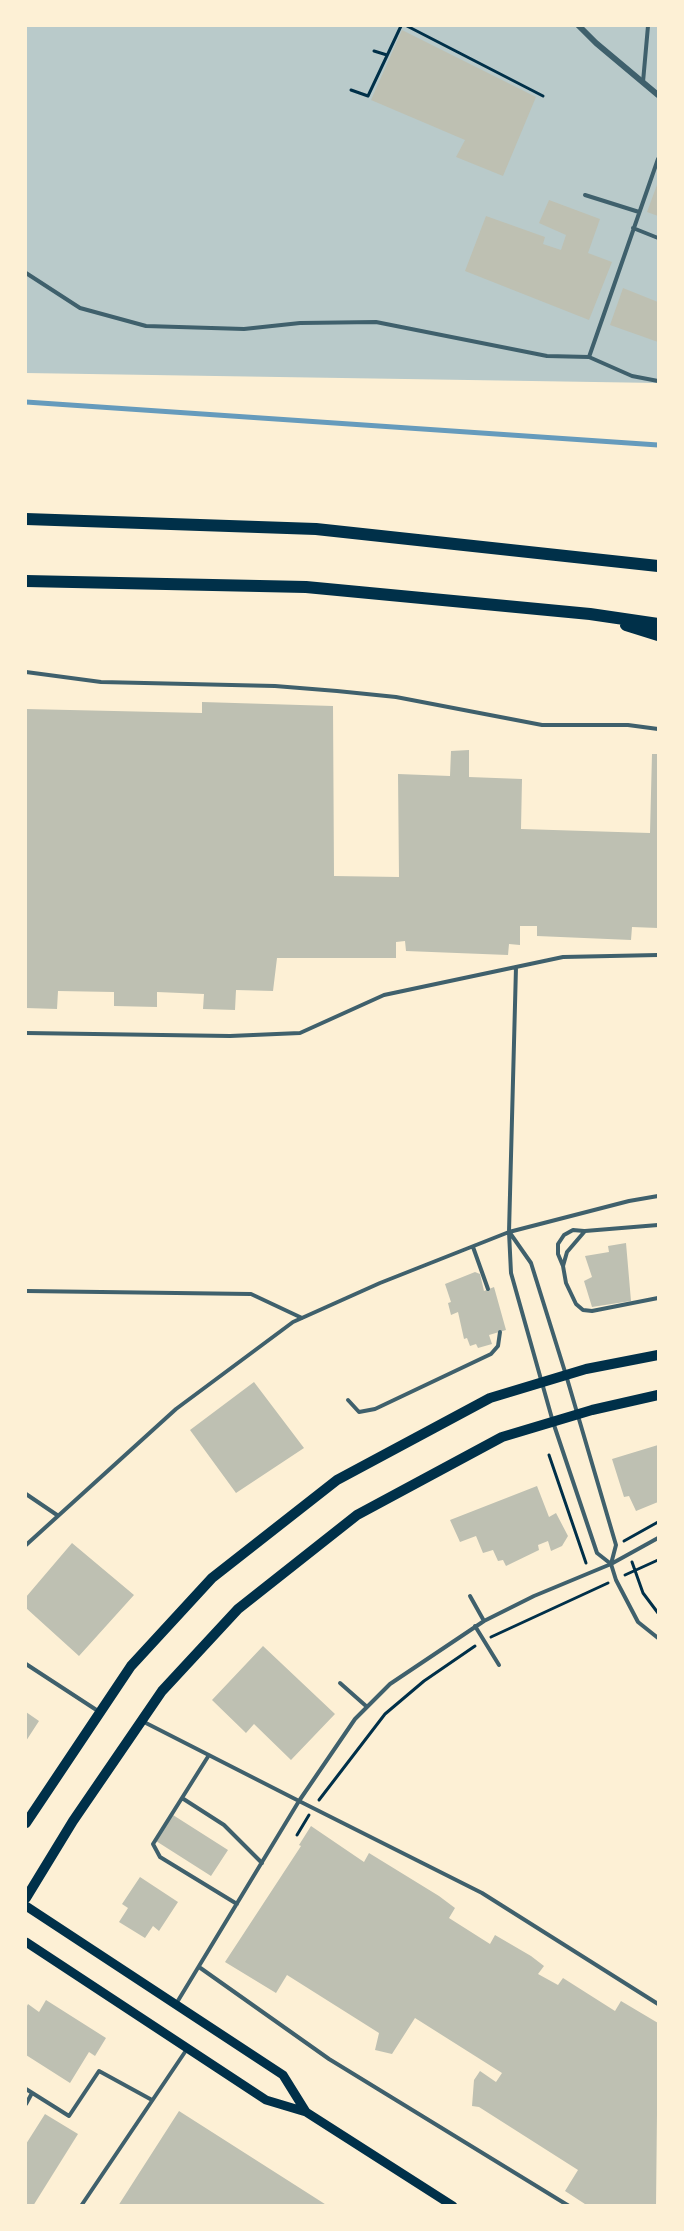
<!DOCTYPE html>
<html>
<head>
<meta charset="utf-8">
<style>
	body { margin:0 }
	#map { position:relative; width:684px; height:2231px; overflow:hidden; background:#fdf0d5; font-family:Manrope,sans-serif }
	canvas { display:block }
	.frame { position:absolute; inset:0; border:27px solid #fdf0d5; pointer-events:none }
</style>
</head>
<body>
<div id="map">
<canvas width="684" height="2231"></canvas>
<div class="frame"></div>
</div>
<script>
const c = document.querySelector('canvas').getContext('2d');
c.lineJoin = 'round';
function fillPath(path, color) {
  c.fillStyle = color;
  c.fill(path, 'evenodd');
}
function toPath(rows) {
  const path = new Path2D();
  for (const r of rows) {
    path.moveTo(r[0], r[1]);
    for (let i = 2; i < r.length; i += 2) path.lineTo(r[i], r[i + 1]);
  }
  return path;
}
function trace(path, color, width, dash) {
  c.strokeStyle = color;
  c.lineWidth = width;
  c.lineCap = dash ? 'butt' : 'round';
  c.setLineDash(dash || []);
  c.stroke(path);
}
fillPath(toPath([
	[26,26,658,26,658,383,26,373]
]), '#b9caca');
trace(toPath([
	[26,402,658,445]
]), '#669bbc', 5);
fillPath(toPath([
	[402,30,536,97,503,176,456,157,465,140,371,100],
	[658,182,658,216,647,212],
	[549,200,600,219,588,253,612,262,589,320,465,271,486,216,545,237,543,244,561,250,566,235,539,223],
	[623,288,658,302,658,342,610,325],
	[202,702,333,706,334,876,399,877,398,774,450,776,451,751,469,750,469,777,522,779,521,829,650,833,652,754,658,754,658,928,632,927,631,940,537,936,537,926,520,926,520,945,509,944,508,955,406,951,405,941,396,942,396,958,277,958,273,991,236,990,235,1010,203,1009,204,994,157,992,157,1007,114,1006,114,992,58,991,57,1009,26,1008,26,709,202,713],
	[626,1243,631,1301,592,1307,584,1281,592,1277,585,1256,609,1252,608,1246],
	[475,1272,480,1274,484,1291,494,1287,506,1330,489,1335,492,1344,478,1348,476,1344,470,1346,467,1338,464,1339,458,1312,451,1315,448,1303,451,1302,445,1284],
	[254,1382,304,1448,236,1493,190,1430],
	[658,1445,658,1502,636,1511,629,1496,624,1497,612,1459],
	[537,1486,549,1517,556,1513,568,1536,562,1546,551,1551,548,1541,538,1545,539,1550,506,1566,503,1560,498,1561,493,1550,483,1553,476,1536,460,1542,450,1520],
	[72,1543,134,1595,79,1656,26,1608,26,1597],
	[263,1646,335,1714,291,1760,254,1724,246,1733,212,1700],
	[26,1712,39,1721,26,1741],
	[173,1815,228,1850,211,1876,156,1841],
	[311,1826,364,1862,369,1853,439,1896,455,1908,449,1918,490,1944,495,1935,531,1956,544,1966,538,1974,558,1985,563,1978,615,2011,621,2001,658,2023,656,2206,588,2206,565,2191,578,2170,479,2107,472,2106,474,2080,480,2071,496,2082,502,2073,415,2018,392,2054,375,2050,379,2033,287,1975,276,1993,225,1962,301,1846,299,1845],
	[140,1877,178,1902,159,1931,153,1926,145,1938,119,1922,128,1908,122,1904],
	[46,2000,106,2038,95,2056,89,2052,70,2083,26,2055,26,2008,28,2004,39,2012],
	[179,2111,328,2206,118,2206],
	[45,2114,78,2134,33,2206,26,2206,26,2144]
]), '#bec0b2');
trace(toPath([
	[407,26,543,96],
	[374,51,387,55],
	[351,90,368,96,401,26],
	[549,1455,586,1563],
	[624,1541,658,1522],
	[632,1562,643,1593,658,1613],
	[625,1575,658,1560],
	[491,1637,608,1583],
	[319,1800,385,1714,424,1681,475,1646],
	[297,1835,309,1815]
]), '#003049', 3);
trace(toPath([
	[643,82,648,26],
	[658,159,589,357,632,376,658,381],
	[585,195,639,212],
	[633,228,658,238],
	[26,273,80,308,146,326,244,329,300,323,376,322,547,356,589,357],
	[26,672,101,682,275,686,337,691,396,697,542,725,628,725,658,729],
	[516,967,509,1232,511,1273,553,1422,597,1553,611,1564],
	[26,1033,230,1036,300,1033,384,995,563,957,658,955],
	[658,1225,585,1231,567,1252,563,1266,566,1283,576,1304,583,1310,592,1311,658,1298],
	[510,1233,531,1263,566,1375,616,1545,611,1564,616,1580,638,1622,658,1638],
	[473,1247,488,1289],
	[563,1266,558,1254,558,1244,564,1235,573,1230,584,1231],
	[26,1291,251,1294,302,1318],
	[348,1400,359,1412,375,1409,491,1354,498,1346,500,1332],
	[26,1494,57,1515],
	[26,1545,176,1409,293,1322,380,1283,509,1232,629,1201,658,1196],
	[470,1596,484,1621],
	[475,1626,499,1665],
	[26,1664,98,1711],
	[340,1683,366,1706],
	[142,1721,299,1801,355,1719,390,1684,484,1621,534,1596,611,1564,658,1538],
	[209,1755,153,1844,160,1857,237,1904],
	[182,1798,224,1825,262,1863],
	[199,1967,329,2059,569,2206],
	[176,2004,299,1801,482,1893,658,2004],
	[26,2089,69,2116,99,2071,152,2100],
	[26,2104,32,2093],
	[81,2206,187,2049]
]), '#3f606c', 4);
trace(toPath([
	[579,26,596,43,658,95]
]), '#3f606c', 6);
trace(toPath([
	[26,1906,283,2075,306,2112],
	[26,1942,266,2100,306,2112,453,2206]
]), '#003049', 9);
trace(toPath([
	[26,1823,131,1666,212,1578,337,1480,490,1398,586,1369,658,1355],
	[26,1898,73,1821,162,1691,238,1609,357,1515,502,1437,592,1410,658,1395]
]), '#003049', 10);
trace(toPath([
	[26,519,316,529,658,566],
	[26,581,306,587,590,614,658,624],
	[626,625,658,635]
]), '#003049', 12);
</script>
</body>
</html>
